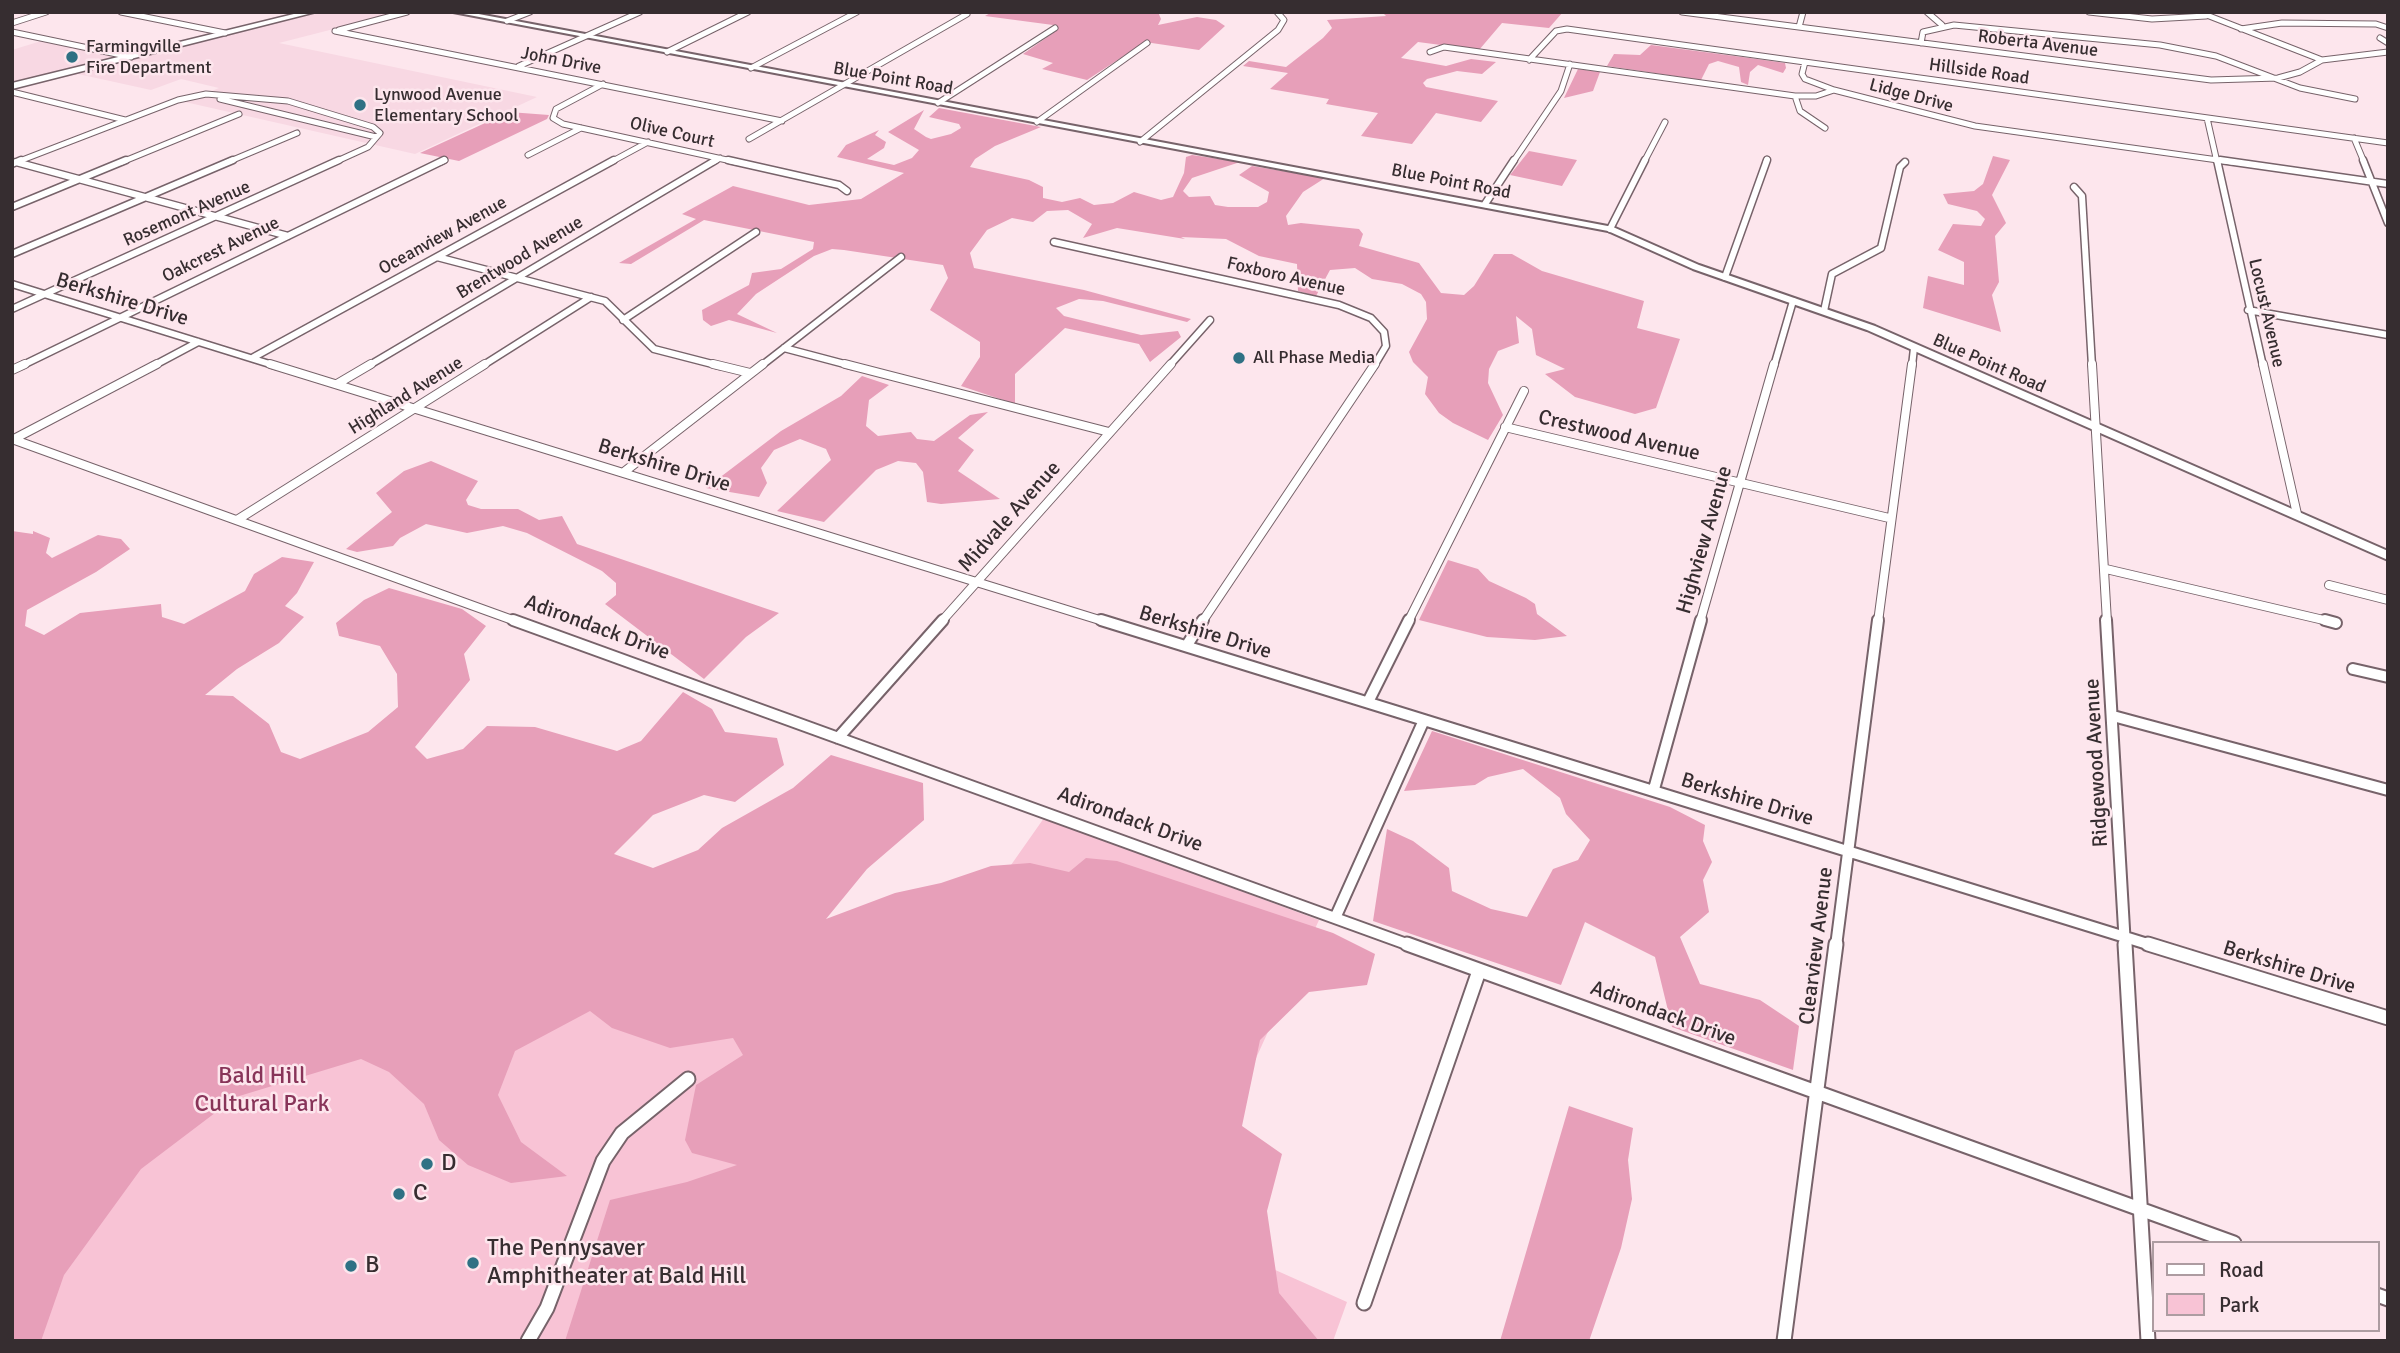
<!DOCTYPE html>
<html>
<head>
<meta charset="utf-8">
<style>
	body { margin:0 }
	#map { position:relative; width:2400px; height:1353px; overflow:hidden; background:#fde6ed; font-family:Signika,sans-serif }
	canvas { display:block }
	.frame { position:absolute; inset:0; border:14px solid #362d30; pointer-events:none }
	.legend { position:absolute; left:2152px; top:1241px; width:228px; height:91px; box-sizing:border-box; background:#fde6ed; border:2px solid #ad9ca1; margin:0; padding:9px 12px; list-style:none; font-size:21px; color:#362d30 }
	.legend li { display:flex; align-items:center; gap:14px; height:35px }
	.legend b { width:35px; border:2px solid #ad9ca1 }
</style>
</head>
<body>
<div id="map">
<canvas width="2400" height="1353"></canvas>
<div class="frame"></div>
<ul class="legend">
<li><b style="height:9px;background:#fff"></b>Road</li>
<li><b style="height:19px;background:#f8c3d5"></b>Park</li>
</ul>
</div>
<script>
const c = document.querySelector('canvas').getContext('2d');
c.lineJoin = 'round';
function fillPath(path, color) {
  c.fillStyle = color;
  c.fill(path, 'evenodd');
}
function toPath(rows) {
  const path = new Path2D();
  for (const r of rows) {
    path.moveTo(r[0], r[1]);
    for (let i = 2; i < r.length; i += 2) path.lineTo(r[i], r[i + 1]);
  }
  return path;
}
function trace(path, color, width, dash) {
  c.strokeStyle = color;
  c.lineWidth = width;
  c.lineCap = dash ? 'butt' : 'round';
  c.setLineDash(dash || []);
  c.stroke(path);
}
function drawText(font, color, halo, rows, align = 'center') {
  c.font = font + ' Signika,sans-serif';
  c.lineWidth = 5;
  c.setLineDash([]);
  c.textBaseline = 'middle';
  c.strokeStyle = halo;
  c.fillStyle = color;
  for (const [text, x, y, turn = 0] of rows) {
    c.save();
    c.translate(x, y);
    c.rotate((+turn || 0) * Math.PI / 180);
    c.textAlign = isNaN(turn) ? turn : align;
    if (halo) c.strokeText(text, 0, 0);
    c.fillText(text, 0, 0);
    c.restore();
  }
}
fillPath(toPath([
	[323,12,400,12,279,43,537,97,415,154,185,102,219,88,181,79,151,90,78,74,12,90,12,50,41,41,122,58]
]), '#f8d8e3');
fillPath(toPath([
	[12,685,853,1090,1044,818,1319,920,1179,1227,1347,1302,1333,1341,12,1341]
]), '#f8c3d5');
fillPath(toPath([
	[992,12,1158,12,1161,19,1158,25,1197,17,1216,20,1225,26,1199,50,1145,42,1087,80,1042,69,1053,63,1023,54,1056,31,1053,25,985,16],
	[1382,12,1563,12,1549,28,1502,23,1479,50,1418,42,1401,58,1446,66,1471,59,1496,62,1482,74,1457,71,1427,79,1423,83,1426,87,1498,101,1481,122,1436,113,1412,144,1361,136,1378,113,1326,104,1329,99,1270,89,1288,73,1243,66,1249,61,1286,67,1323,38,1332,28,1327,20,1386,16],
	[1651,45,1757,59,1785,63,1786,68,1783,73,1758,65,1750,72,1748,85,1741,82,1739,67,1718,61,1709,64,1701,80,1607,66,1614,54,1640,55],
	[1578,69,1600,72,1593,91,1564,98],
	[939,108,1041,127,995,146,975,159,970,167,1029,180,1043,187,1043,198,1062,202,1080,198,1094,205,1113,203,1134,192,1161,200,1173,197,1184,173,1186,157,1192,155,1240,162,1192,178,1183,191,1189,197,1210,196,1215,205,1228,207,1258,207,1267,202,1269,192,1239,175,1252,166,1325,178,1303,192,1286,216,1288,225,1301,223,1359,229,1363,234,1359,246,1419,263,1441,293,1464,295,1474,286,1494,254,1512,254,1542,271,1644,301,1637,328,1680,339,1656,408,1635,414,1575,397,1545,374,1565,369,1536,355,1532,329,1516,316,1519,343,1498,351,1489,369,1488,383,1503,415,1488,440,1453,423,1439,413,1425,394,1428,377,1413,362,1409,352,1427,319,1426,302,1421,294,1402,284,1372,279,1355,268,1330,270,1316,296,1298,291,1297,264,1259,256,1226,239,1181,237,1185,239,1117,228,1083,238,1092,224,1068,210,1047,211,1033,222,1012,218,987,230,970,253,974,268,1084,290,1191,319,1187,322,1103,301,1079,299,1056,308,1064,316,1141,335,1178,331,1181,337,1150,362,1139,344,1065,328,1015,374,1015,404,961,386,980,357,980,342,930,310,948,278,943,265,844,250,832,249,814,256,756,294,737,314,777,333,729,320,711,326,703,320,702,310,749,285,752,273,781,269,813,249,814,242,704,220,631,264,619,263,696,219,682,214,733,186,809,205,861,199,904,173,837,157,846,145,879,130,875,135,886,142,884,148,867,159,894,165,912,158,919,150,888,132,924,110,914,129,926,137,931,139,951,134,961,128,959,124,929,117],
	[509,112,549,115,547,119,459,161,420,153],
	[1529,151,1577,160,1562,186,1510,175],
	[1993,156,2010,160,1992,195,2006,223,1995,236,1999,282,1992,295,2001,332,1923,308,1928,276,1964,285,1964,262,1938,250,1953,224,1981,226,1985,219,1977,211,1948,204,1943,194,1974,191,1983,184],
	[862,376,889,385,869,400,866,426,878,436,911,432,917,439,934,441,970,415,988,412,958,438,974,450,958,471,1000,499,941,504,927,502,923,472,916,463,898,461,876,470,824,522,777,511,831,460,826,449,800,439,774,450,761,468,767,483,759,497,706,488,781,431,841,396],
	[431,461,478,481,466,500,468,505,481,509,518,509,539,520,562,516,577,544,779,613,746,637,704,679,605,604,616,595,616,583,602,571,527,533,503,526,467,533,426,524,400,538,393,546,357,552,346,549,392,512,376,493,404,471],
	[12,531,33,534,33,531,50,538,46,553,52,558,98,535,121,539,130,549,96,572,27,610,25,626,44,635,80,613,161,604,162,617,184,624,245,591,254,574,282,557,314,562,297,593,285,606,304,617,279,643,237,669,205,695,233,696,269,724,281,752,300,759,368,732,398,707,397,674,380,646,339,636,336,623,364,600,389,588,462,609,486,626,464,654,470,680,415,747,427,759,463,749,487,726,535,727,617,751,641,741,683,692,712,709,725,732,777,738,784,765,735,802,704,795,653,815,614,854,653,868,698,850,722,828,793,788,831,755,923,783,924,820,867,869,826,919,895,893,941,883,991,866,1030,863,1069,872,1086,858,1117,861,1333,933,1375,954,1367,985,1309,992,1260,1040,1242,1126,1282,1154,1267,1211,1279,1293,1319,1341,565,1341,610,1200,687,1182,737,1165,692,1153,685,1140,696,1085,743,1055,733,1038,670,1048,612,1028,590,1011,515,1051,498,1095,521,1142,567,1176,511,1183,468,1165,439,1140,424,1104,389,1072,361,1059,236,1097,141,1169,64,1275,41,1341,12,1341],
	[1448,560,1478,569,1489,581,1526,598,1535,604,1537,614,1567,636,1535,640,1487,637,1419,620],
	[1432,731,1670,807,1705,825,1703,841,1712,862,1703,880,1709,912,1680,937,1700,984,1760,1000,1799,1026,1793,1070,1672,1027,1655,957,1585,922,1561,985,1373,921,1387,829,1413,841,1449,868,1452,891,1491,909,1527,917,1553,869,1578,860,1590,840,1566,814,1560,798,1523,769,1488,777,1475,785,1404,791],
	[1569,1106,1633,1128,1628,1160,1632,1199,1621,1248,1589,1341,1500,1341]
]), '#e79fb9');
const streetFar4 = toPath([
	[121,12,225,33],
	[1682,12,2211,80,2278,78,2300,72,2322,60,2388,52],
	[1927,12,1942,25],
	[2089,12,2152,19,2206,16],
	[2199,12,2322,60],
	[507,21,530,12],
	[12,23,46,12],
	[1799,27,1803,12],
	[2241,29,2282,23,2376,24,2388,28],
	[339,30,407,12],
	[335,31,782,121],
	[12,32,131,57],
	[2380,38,2388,43],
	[1921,43,1923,32,1954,25,2160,45,2216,56,2300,88,2355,99],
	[667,52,748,12],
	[1430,52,1444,47,1795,96,1816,96,1834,90,1975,126,2232,162],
	[1529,60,1556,31,1567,29,2388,143],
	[1805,62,1802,74,1805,79,1834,90],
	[519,66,640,12],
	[751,68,857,12],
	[603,84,556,109,553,118,563,124,736,162],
	[12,92,125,120],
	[1795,96,1800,111,1825,128],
	[220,99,376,137],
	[938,103,1055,28],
	[2207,118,2217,162],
	[1037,122,1147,43],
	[2354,138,2364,162],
	[749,139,967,14],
	[1140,142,1278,30,1284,20,1277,12],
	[528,155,581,128],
	[17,162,178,100,206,94,288,101,373,127,380,133,368,147,335,162],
	[122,162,239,114],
	[228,162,297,133],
	[441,162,445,160],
	[611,162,648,142],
	[713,162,720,158],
	[1513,162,1561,91,1570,64],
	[1644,162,1665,122],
	[1766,162,1767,159]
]);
const streetFar3 = toPath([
	[728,160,839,185,847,191],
	[2217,160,2263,366],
	[2220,160,2388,184],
	[2363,160,2388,223],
	[16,162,288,236],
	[12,164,21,160],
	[2074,187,2082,196,2092,366],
	[1485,204,1514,160],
	[12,207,126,160],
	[1610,229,1645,160],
	[1054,242,1339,305,1371,318,1384,332,1386,346,1374,366],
	[12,254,233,160],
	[437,257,605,301,654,349,720,366],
	[1725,277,1767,160],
	[12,284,276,366],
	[12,309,339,160],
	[2248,310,2388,335],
	[1824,311,1832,274,1881,248,1900,167,1905,162],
	[623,320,756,232],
	[784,348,852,366],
	[254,357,614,160],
	[21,366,444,160],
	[153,366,198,342],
	[368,366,716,160],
	[482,366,591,297],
	[761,366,901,257],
	[1169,366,1210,320],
	[1774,366,1793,301],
	[1912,366,1914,348]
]);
const streetFar2 = toPath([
	[270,364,1106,622],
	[713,364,750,373],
	[845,364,1109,432],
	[2092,364,2107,622],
	[2263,364,2297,514],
	[12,370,25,364],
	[337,384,371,364],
	[1505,427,1889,518],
	[12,439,518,622],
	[12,440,157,364],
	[624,472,763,364],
	[237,520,485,364],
	[2106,569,2332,622],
	[2329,585,2388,600],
	[941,622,1171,364],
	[1202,622,1375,364],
	[1408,622,1524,391],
	[1700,622,1774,364],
	[1878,622,1912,364]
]);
const streetFar1 = toPath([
	[513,620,1412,946],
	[1101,620,2154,946],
	[2106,620,2125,946],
	[2325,620,2336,623],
	[1187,645,1203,620],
	[2353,669,2388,677],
	[1368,702,1409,620],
	[2113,716,2388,790],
	[838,738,943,620],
	[1654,789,1701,620],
	[1336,916,1424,720],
	[1836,946,1878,620]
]);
const street = toPath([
	[1407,944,2234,1243],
	[2125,944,2148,1341],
	[2148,944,2388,1018],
	[2377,1295,2388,1299],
	[1364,1303,1479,971],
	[528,1341,547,1308,603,1161,622,1133,688,1079],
	[1784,1341,1836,944]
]);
const secondary = toPath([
	[453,12,468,12,1613,227,1699,265,1875,326,2388,551,2388,560,1867,330,1693,269,1608,231,453,12]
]);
const primary = toPath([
	[302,12,316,12,12,89,12,83,302,12]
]);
trace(streetFar4, '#77636a', 7);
trace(streetFar3, '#77636a', 9);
trace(streetFar2, '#77636a', 10);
trace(streetFar1, '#77636a', 14);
trace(street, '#77636a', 17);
trace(secondary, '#77636a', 4);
trace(primary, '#77636a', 3);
trace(streetFar4, '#fff', 5);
trace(streetFar3, '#fff', 6);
trace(streetFar2, '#fff', 8);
trace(streetFar1, '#fff', 10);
trace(street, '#fff', 13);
fillPath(secondary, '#fff');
fillPath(primary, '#fff');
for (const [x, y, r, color] of [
	[72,57,7,"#2f7184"],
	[360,105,7,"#2f7184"],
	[1239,358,7,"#2f7184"],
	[427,1164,7,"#2f7184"],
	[399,1194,7,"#2f7184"],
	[473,1263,7,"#2f7184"],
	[351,1266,7,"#2f7184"]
]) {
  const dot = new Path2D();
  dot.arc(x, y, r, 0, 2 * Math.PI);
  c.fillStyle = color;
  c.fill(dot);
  trace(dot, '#fde6ed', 2.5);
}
drawText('18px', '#362d30', '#fde6ed', [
	["Roberta Avenue",2038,44,7],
	["John Drive",561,61,11],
	["Hillside Road",1979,72,8],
	["Blue Point Road",893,79,10],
	["Lidge Drive",1911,96,15],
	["Olive Court",672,133,13],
	["Blue Point Road",1451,182,11],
	["Rosemont Avenue",187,214,-24],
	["Oceanview Avenue",443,236,-29],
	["Oakcrest Avenue",221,250,-26],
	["Brentwood Avenue",520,258,-31],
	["Foxboro Avenue",1286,277,13],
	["Locust Avenue",2266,313,77],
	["Blue Point Road",1989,364,24],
	["Highland Avenue",406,396,-32]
]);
drawText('18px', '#362d30', '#fde6ed', [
	["Farmingville",86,47],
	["Fire Department",86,68],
	["Lynwood Avenue",374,95],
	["Elementary School",374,116],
	["All Phase Media",1253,358]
], 'left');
drawText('21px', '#362d30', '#fde6ed', [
	["Berkshire Drive",122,300,17],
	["Crestwood Avenue",1619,436,13],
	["Berkshire Drive",664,466,17],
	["Midvale Avenue",1010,517,-48],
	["Highview Avenue",1705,540,-74],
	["Adirondack Drive",597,628,20],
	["Berkshire Drive",1205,633,17],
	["Ridgewood Avenue",2097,763,-93],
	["Berkshire Drive",1747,800,17],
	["Adirondack Drive",1130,820,20],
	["Clearview Avenue",1817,946,-83],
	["Berkshire Drive",2289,968,17],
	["Adirondack Drive",1663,1014,20]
]);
drawText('24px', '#883459', '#fde6ed', [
	["Bald Hill",262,1077],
	["Cultural Park",262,1105]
]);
drawText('24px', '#362d30', '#fde6ed', [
	["D",441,1164],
	["C",413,1194],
	["The Pennysaver",487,1249],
	["Amphitheater at Bald Hill",487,1277],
	["B",365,1266]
], 'left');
</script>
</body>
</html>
